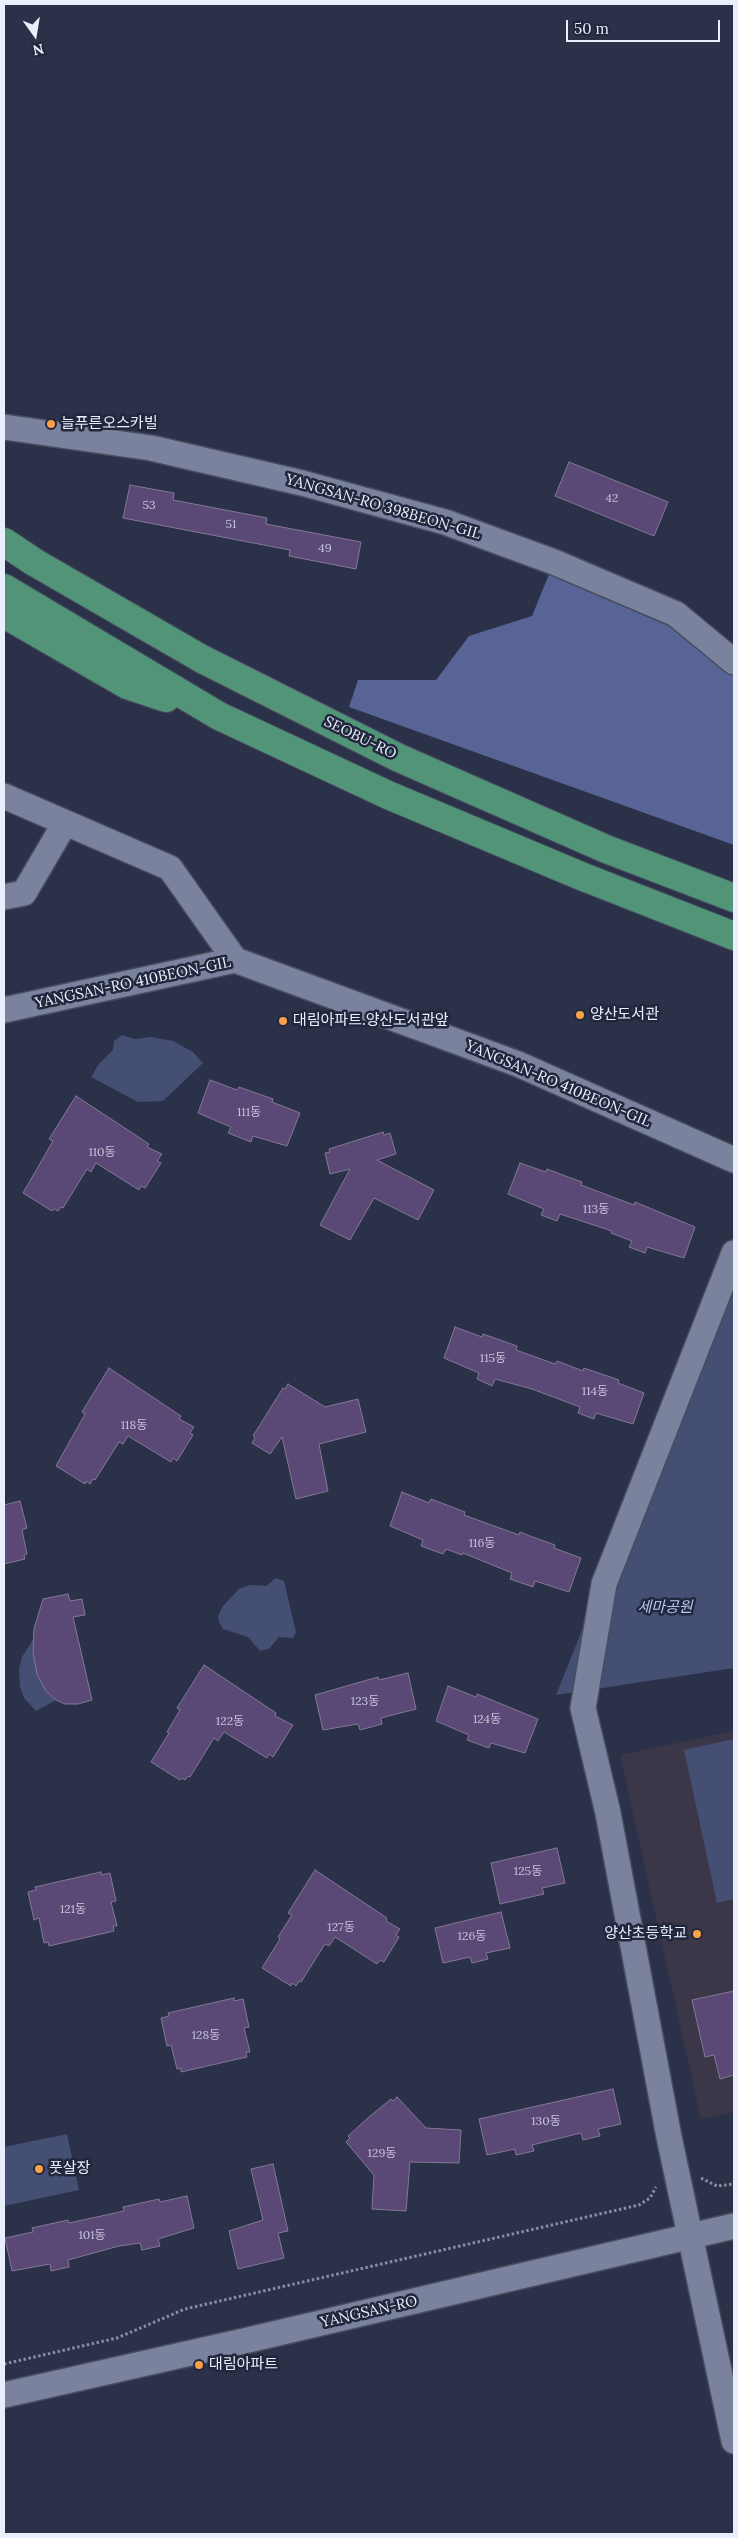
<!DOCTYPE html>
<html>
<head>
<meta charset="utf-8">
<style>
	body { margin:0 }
	#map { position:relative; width:738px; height:2538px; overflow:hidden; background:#2b3148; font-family:Lora,serif }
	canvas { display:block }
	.frame { position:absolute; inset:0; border:5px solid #eaeffe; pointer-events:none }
	.north { position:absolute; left:10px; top:10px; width:50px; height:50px; -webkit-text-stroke:4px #21273d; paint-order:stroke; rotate:167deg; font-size:14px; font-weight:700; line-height:20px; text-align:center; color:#eaeffe }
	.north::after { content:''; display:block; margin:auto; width:18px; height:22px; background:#eaeffe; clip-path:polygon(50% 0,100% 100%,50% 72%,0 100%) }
	.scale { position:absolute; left:566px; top:20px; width:154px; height:22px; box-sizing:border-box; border:2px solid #eaeffe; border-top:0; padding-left:6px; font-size:15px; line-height:18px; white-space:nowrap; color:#eaeffe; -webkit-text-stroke:4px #21273d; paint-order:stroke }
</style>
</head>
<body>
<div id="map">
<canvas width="738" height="2538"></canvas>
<div class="frame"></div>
<div class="north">N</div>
<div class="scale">50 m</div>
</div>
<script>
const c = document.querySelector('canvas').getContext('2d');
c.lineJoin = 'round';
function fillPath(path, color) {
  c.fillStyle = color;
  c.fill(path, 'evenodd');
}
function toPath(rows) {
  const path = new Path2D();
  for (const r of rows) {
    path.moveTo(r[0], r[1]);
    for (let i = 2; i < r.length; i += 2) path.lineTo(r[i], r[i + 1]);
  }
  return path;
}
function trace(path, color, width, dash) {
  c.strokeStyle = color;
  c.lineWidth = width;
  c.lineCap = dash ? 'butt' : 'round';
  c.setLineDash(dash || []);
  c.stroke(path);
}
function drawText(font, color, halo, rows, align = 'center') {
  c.font = font + ' Lora,"Noto Sans KR",serif';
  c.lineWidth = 5;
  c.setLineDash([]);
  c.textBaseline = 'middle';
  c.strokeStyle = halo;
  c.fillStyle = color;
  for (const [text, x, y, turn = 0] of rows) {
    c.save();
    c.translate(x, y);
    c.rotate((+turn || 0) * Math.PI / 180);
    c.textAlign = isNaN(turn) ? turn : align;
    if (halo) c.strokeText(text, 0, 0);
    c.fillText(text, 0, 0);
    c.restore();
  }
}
fillPath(toPath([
	[734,1731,734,2112,701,2119,620,1755]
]), '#3c3748');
fillPath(toPath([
	[122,1035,134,1039,151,1037,173,1041,193,1052,203,1063,163,1101,138,1102,91,1077,99,1064,113,1050,114,1041],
	[734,1252,734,1668,556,1695],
	[276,1578,284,1581,296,1632,293,1638,279,1637,269,1649,260,1651,248,1637,223,1629,219,1622,218,1616,223,1606,239,1589,250,1585,266,1586],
	[34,1638,33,1653,37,1674,46,1691,56,1700,36,1711,24,1698,20,1687,19,1669,22,1657],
	[734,1739,734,1899,717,1903,684,1750],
	[67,2134,79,2190,4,2206,4,2147]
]), '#454f74');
fillPath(toPath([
	[554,562,676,614,734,662,734,845,349,707,358,680,436,680,469,636,532,616]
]), '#576495');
const building = toPath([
	[569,462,668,502,654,536,555,496,569,462],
	[130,485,174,493,173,500,267,518,266,524,361,542,356,569,289,556,290,550,123,518,130,485],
	[210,1080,237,1090,239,1087,253,1092,273,1099,272,1102,300,1113,287,1146,253,1136,251,1142,228,1133,231,1127,198,1113,210,1080],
	[76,1096,149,1144,147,1147,162,1154,157,1161,161,1163,145,1188,141,1186,139,1190,96,1163,91,1172,87,1169,63,1208,61,1207,58,1211,54,1209,52,1211,23,1193,53,1141,49,1139,76,1096],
	[383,1132,384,1135,390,1133,396,1154,377,1160,434,1190,418,1220,374,1198,350,1240,320,1225,350,1169,330,1174,325,1153,330,1152,329,1149,383,1132],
	[520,1163,546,1172,547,1169,568,1177,582,1182,581,1185,634,1205,635,1202,695,1227,684,1258,647,1247,645,1253,629,1247,632,1241,611,1233,612,1231,560,1214,557,1221,541,1215,544,1209,508,1194,520,1163],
	[455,1327,482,1337,483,1334,517,1346,516,1350,555,1364,557,1361,583,1371,584,1368,619,1380,618,1383,644,1393,633,1424,596,1413,594,1419,578,1413,580,1407,532,1389,495,1379,492,1386,477,1379,479,1373,444,1358,455,1327],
	[109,1368,181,1416,179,1419,194,1427,190,1433,193,1435,177,1461,173,1458,171,1462,128,1436,123,1444,119,1442,95,1480,93,1479,90,1484,86,1481,85,1484,56,1466,85,1414,82,1412,109,1368],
	[288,1384,325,1407,358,1399,366,1432,319,1444,328,1491,296,1499,282,1437,270,1454,252,1443,255,1438,253,1436,283,1388,285,1389,288,1384],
	[402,1492,429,1503,431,1499,465,1512,464,1515,519,1535,520,1532,530,1536,555,1545,554,1548,581,1558,569,1592,535,1581,533,1587,510,1579,512,1573,463,1553,462,1555,446,1549,443,1554,421,1546,423,1540,390,1526,402,1492],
	[20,1501,27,1528,22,1530,27,1554,24,1555,25,1559,4,1564,4,1505,20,1501],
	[68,1594,70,1601,82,1599,85,1615,73,1617,92,1700,78,1704,65,1704,56,1700,46,1691,37,1674,33,1653,34,1629,43,1599,68,1594],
	[204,1665,276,1713,275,1716,293,1725,273,1757,269,1754,267,1758,224,1732,218,1741,214,1738,190,1777,188,1776,185,1780,182,1778,180,1780,151,1762,169,1733,167,1732,180,1710,177,1708,204,1665],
	[408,1673,416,1709,381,1718,382,1724,360,1730,358,1724,323,1730,315,1695,378,1677,379,1680,408,1673],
	[448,1686,476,1697,477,1694,538,1719,525,1753,491,1743,489,1748,467,1740,469,1735,436,1721,448,1686],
	[557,1848,565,1883,542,1888,544,1894,500,1904,491,1863,557,1848],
	[315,1870,387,1918,386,1921,400,1929,396,1935,399,1937,384,1962,380,1960,377,1964,335,1937,329,1946,325,1944,301,1982,299,1981,296,1986,292,1983,291,1986,262,1968,280,1939,278,1937,292,1915,288,1913,315,1870],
	[101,1872,101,1875,110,1873,116,1901,111,1902,117,1926,113,1926,114,1931,49,1946,48,1942,44,1943,39,1918,34,1920,28,1892,36,1890,35,1887,101,1872],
	[501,1912,510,1948,486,1953,488,1959,472,1963,470,1957,443,1963,435,1928,501,1912],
	[734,1991,734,2075,720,2079,714,2055,705,2057,692,2000,734,1991],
	[234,1998,234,2001,243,1999,249,2027,244,2028,250,2052,246,2052,247,2057,181,2072,181,2068,177,2069,171,2045,167,2046,161,2018,169,2016,168,2013,234,1998],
	[613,2089,621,2124,598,2129,600,2136,583,2140,581,2133,532,2145,534,2151,516,2155,515,2149,487,2155,479,2119,613,2089],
	[397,2097,426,2128,461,2130,459,2163,410,2162,406,2211,372,2209,374,2175,346,2142,350,2138,348,2136,369,2117,391,2099,393,2101,397,2097],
	[273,2164,288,2231,278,2233,284,2258,238,2269,229,2231,263,2220,251,2169,273,2164],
	[187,2196,194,2228,158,2239,160,2246,142,2250,140,2243,119,2246,68,2260,69,2267,51,2271,50,2264,12,2271,5,2238,33,2232,32,2228,68,2220,69,2223,124,2211,123,2207,159,2199,160,2202,187,2196]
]);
fillPath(building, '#5a4877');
trace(building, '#837994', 1);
const minor = toPath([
	[4,427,151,448,302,483,445,522,554,562,676,614,734,662],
	[4,796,170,868,235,960],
	[4,897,24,893,65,823],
	[4,1010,235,960,518,1064,734,1160],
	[734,1253,604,1584,583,1708,608,1813,669,2137,734,2441],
	[4,2395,244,2341,734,2226]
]);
const major = toPath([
	[4,542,34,562,202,659,399,758,606,849,734,898],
	[4,588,219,716,388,795,581,876,734,936],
	[4,614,127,685,166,698]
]);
trace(minor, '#474c5f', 28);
trace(major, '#474c5f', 30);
trace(toPath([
	[701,2178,717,2186,734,2184],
	[4,2364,117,2338,185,2309,639,2205,650,2198,656,2187]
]), '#888ea1', 3, [2.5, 2.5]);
trace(minor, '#7a829d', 25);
trace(major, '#529478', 28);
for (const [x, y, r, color] of [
	[51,424,5,"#f7a149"],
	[580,1015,5,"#f7a149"],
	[283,1021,5,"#f7a149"],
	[697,1934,5,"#f7a149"],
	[39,2169,5,"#f7a149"],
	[199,2365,5,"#f7a149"]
]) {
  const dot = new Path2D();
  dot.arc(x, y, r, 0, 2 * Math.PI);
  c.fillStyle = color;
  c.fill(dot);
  trace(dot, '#21273d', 2);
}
drawText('12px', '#c6c5dc', null, [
	["42",612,499],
	["53",149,506],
	["51",231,525],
	["49",325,549],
	["111동",249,1113],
	["110동",102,1153],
	["113동",596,1210],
	["115동",493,1359],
	["114동",595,1392],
	["118동",134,1426],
	["116동",482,1544],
	["123동",365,1702],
	["124동",487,1720],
	["122동",230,1722],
	["125동",528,1872],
	["121동",73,1910],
	["127동",341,1928],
	["126동",472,1937],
	["128동",206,2036],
	["130동",546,2122],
	["129동",382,2154],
	["101동",92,2236]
]);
drawText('15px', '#eaeffe', '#21273d', [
	["늘푸른오스카빌",61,424],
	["양산도서관",590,1015],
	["대림아파트.양산도서관앞",293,1021],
	["양산초등학교",687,1934,"right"],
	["풋살장",49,2169],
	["대림아파트",209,2365]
], 'left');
drawText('15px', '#eaeffe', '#21273d', [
	["YANGSAN-RO 398BEON-GIL",383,507,16],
	["SEOBU-RO",360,738,26],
	["YANGSAN-RO 410BEON-GIL",133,983,-12],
	["YANGSAN-RO 410BEON-GIL",558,1084,23],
	["YANGSAN-RO",369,2312,-13]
]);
drawText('italic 15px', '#b7c5f3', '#21273d', [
	["세마공원",665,1608]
]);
</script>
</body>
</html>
